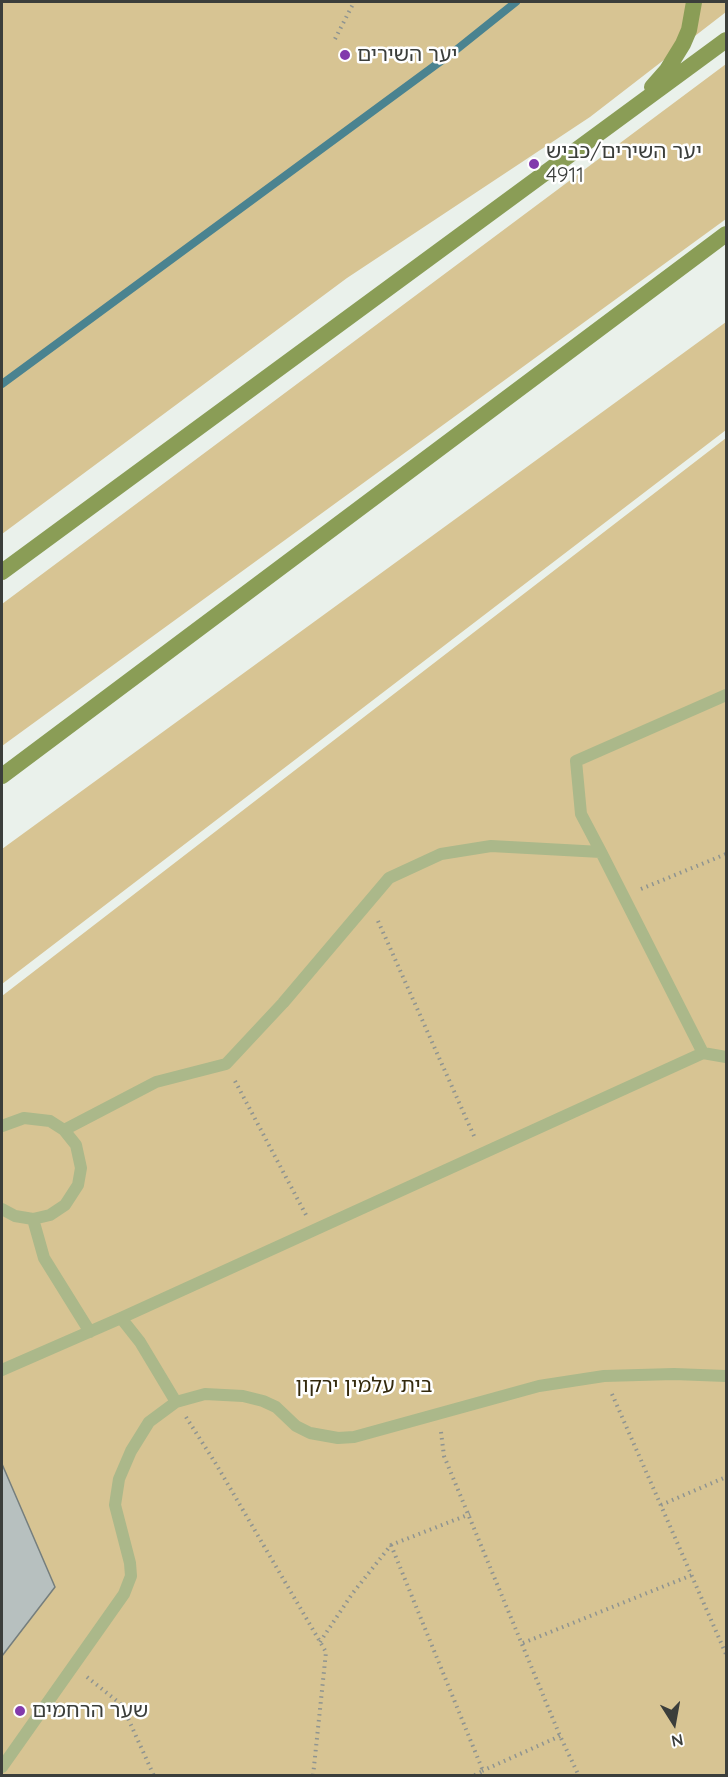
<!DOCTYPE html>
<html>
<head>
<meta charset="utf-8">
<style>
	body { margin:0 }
	#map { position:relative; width:728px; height:1777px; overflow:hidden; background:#eaf1eb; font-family:Quicksand,sans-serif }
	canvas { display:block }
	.frame { position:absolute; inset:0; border:3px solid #3b3e3b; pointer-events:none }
	.north { position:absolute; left:644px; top:1693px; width:60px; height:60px; -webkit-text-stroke:4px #fff; paint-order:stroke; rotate:169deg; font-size:16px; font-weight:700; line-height:24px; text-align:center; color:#3b3e3b }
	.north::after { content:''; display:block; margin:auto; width:21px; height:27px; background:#3b3e3b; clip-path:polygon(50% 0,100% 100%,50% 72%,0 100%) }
</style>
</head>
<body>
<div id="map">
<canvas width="728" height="1777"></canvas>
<div class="frame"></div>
<div class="north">N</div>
</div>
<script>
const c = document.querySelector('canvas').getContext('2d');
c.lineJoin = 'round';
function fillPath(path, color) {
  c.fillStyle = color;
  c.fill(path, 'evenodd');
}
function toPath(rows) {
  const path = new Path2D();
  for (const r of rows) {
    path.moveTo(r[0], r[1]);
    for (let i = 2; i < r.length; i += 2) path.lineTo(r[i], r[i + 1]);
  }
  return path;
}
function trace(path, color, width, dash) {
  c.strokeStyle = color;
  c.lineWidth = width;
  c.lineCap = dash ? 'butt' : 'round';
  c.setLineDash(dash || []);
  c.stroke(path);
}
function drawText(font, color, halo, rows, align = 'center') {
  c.font = font + ' Quicksand,"Noto Sans Hebrew",sans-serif';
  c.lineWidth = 5;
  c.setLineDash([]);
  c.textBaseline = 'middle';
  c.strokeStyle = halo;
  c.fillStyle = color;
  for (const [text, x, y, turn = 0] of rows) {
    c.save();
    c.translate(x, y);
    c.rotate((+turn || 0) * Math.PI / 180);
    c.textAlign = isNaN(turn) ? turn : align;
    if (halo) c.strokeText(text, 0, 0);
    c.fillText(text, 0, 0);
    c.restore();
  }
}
fillPath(toPath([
	[2,2,726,2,726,12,590,117,347,278,2,534],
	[726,64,726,219,2,746,2,604],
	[726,322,726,430,2,984,2,849],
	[726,438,726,1775,2,1775,2,996]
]), '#d7c493');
trace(toPath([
	[2,384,456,50,516,2]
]), '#4a8390', 8);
const building = toPath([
	[2,1464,55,1587,2,1656,2,1464]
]);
fillPath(building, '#b7c0bf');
trace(building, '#757e7d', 1.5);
trace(toPath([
	[335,39,354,2],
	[641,889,726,854],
	[378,921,474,1136],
	[235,1081,306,1215],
	[612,1394,726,1654],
	[186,1417,216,1464,326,1652,313,1776],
	[441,1432,444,1456,560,1736,579,1776],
	[661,1505,726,1477],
	[391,1545,483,1771,473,1776],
	[320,1642,352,1594,391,1545,470,1514],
	[523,1643,692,1575],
	[87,1677,122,1705,154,1776],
	[482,1771,560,1736]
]), '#8f9490', 4, [1.5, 4.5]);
trace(toPath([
	[726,695,576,761,581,814,601,852,703,1053,726,1057],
	[2,1126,24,1118,50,1121,64,1130,76,1145,81,1168,78,1185,65,1205,50,1215,33,1219,15,1216,2,1209],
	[64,1130,156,1082,226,1064,283,1003,389,878,441,854,491,846,601,852],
	[33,1219,44,1258,90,1332],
	[121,1318,140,1342,176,1402],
	[2,1370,121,1318,703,1053],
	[2,1767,124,1594,131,1576,130,1563,115,1505,119,1479,131,1451,149,1422,176,1402,205,1394,243,1396,263,1401,276,1407,296,1426,310,1433,338,1438,354,1437,539,1386,604,1376,674,1374,726,1376]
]), '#abb88a', 12);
trace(toPath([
	[652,87,667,70,683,44,689,30,694,2],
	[2,572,726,40],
	[2,776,726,234]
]), '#8a9d56', 16);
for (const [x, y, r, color] of [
	[345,55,6,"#823aac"],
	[534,164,6,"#823aac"],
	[20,1711,6,"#823aac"]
]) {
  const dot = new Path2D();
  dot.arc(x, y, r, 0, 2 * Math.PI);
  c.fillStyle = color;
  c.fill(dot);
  trace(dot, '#fff', 2);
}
drawText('21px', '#3b3e3b', '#fff', [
	["יער השירים",357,55],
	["יער השירים/כביש",546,152],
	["4911",546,176],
	["שער הרחמים",32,1711]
], 'left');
drawText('21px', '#342a0e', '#fff', [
	["בית עלמין ירקון",364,1386]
]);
</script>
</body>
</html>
